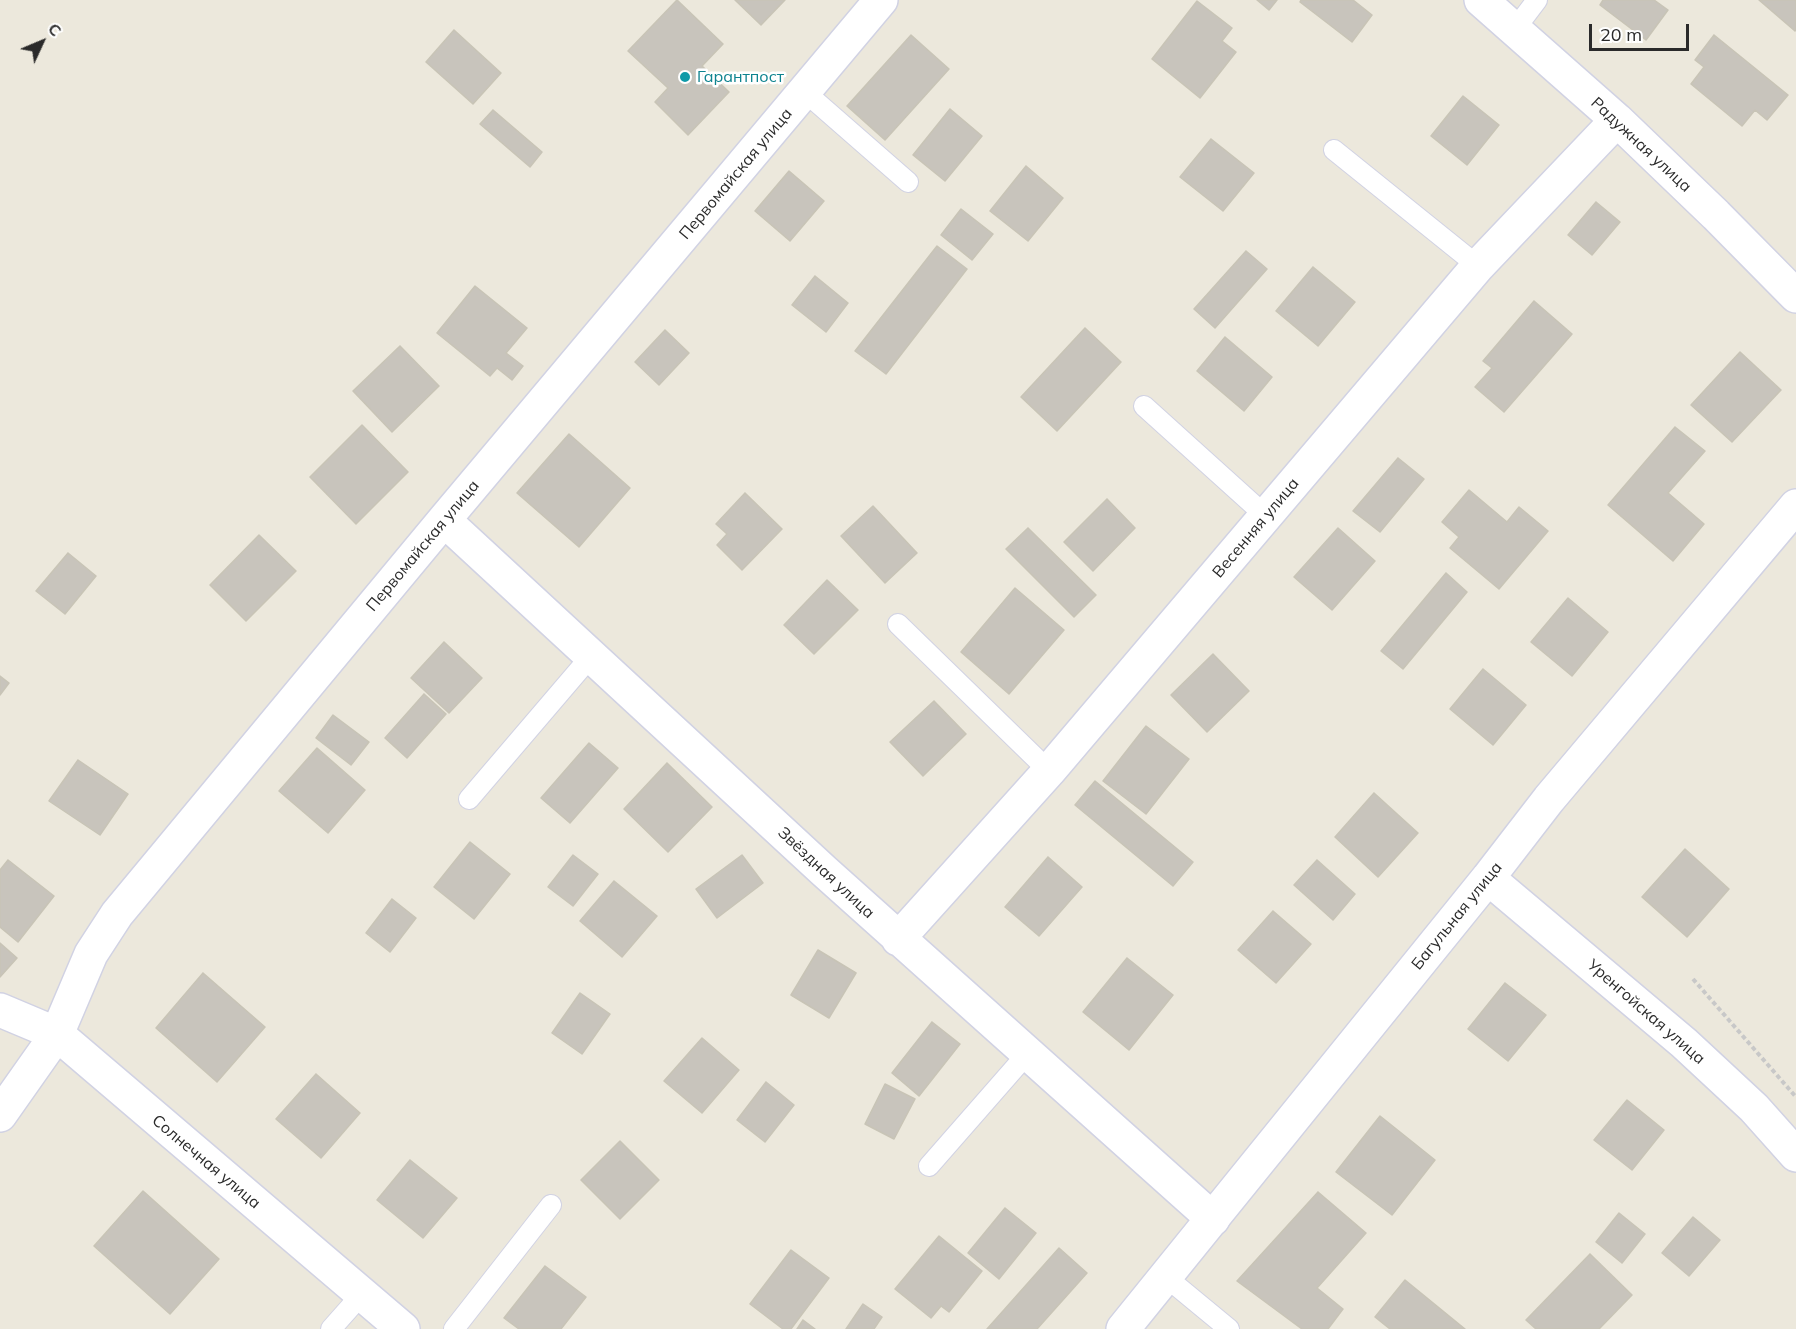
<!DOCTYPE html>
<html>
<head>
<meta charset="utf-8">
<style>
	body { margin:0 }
	#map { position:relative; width:1796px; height:1329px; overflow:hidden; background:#ece8dc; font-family:Mulish,sans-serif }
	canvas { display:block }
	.north { position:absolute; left:12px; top:12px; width:60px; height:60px; -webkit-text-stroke:4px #fff; paint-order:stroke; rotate:46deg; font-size:16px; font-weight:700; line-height:24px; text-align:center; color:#2a2a2a }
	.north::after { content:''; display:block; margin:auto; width:21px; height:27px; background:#2a2a2a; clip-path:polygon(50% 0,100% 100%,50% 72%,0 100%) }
	.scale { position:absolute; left:1589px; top:24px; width:100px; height:27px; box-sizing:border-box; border:3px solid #2a2a2a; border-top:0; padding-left:8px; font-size:18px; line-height:21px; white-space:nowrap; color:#2a2a2a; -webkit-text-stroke:4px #fff; paint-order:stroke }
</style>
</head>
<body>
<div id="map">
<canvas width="1796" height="1329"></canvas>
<div class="north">С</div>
<div class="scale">20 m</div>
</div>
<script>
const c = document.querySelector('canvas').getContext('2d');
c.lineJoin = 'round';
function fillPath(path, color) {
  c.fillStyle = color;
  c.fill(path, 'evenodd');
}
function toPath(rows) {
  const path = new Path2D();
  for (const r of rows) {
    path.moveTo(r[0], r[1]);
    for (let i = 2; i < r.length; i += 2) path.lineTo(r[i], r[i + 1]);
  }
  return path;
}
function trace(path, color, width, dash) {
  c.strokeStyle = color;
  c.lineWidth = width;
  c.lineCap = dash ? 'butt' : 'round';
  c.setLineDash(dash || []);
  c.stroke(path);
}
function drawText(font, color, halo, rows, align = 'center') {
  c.font = font + ' Mulish,sans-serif';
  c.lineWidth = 5;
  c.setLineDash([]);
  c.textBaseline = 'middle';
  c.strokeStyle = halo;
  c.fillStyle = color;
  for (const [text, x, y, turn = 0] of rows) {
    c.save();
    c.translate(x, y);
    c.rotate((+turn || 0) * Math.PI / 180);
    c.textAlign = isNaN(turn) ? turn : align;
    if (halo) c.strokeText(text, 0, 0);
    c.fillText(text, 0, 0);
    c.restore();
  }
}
const building = toPath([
	[677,0,723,44,702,66,729,92,688,135,655,102,668,88,628,51,677,0],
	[735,0,785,0,761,25,735,0],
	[1257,0,1277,0,1269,10,1257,0],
	[1301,0,1353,0,1372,15,1352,42,1300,2,1301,0],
	[1603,0,1654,0,1668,10,1646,40,1600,5,1603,0],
	[1759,0,1796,0,1796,30,1795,31,1759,0],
	[1197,1,1232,28,1222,41,1236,52,1200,98,1152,59,1197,1],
	[454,30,501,73,473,104,426,62,454,30],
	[911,35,949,69,885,140,847,106,911,35],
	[1714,35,1788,95,1767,120,1755,110,1742,126,1691,84,1704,67,1695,60,1714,35],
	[1463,96,1499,125,1467,165,1431,136,1463,96],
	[950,109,982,136,945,181,913,155,950,109],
	[493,110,542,152,530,167,480,124,493,110],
	[1211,139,1254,173,1223,211,1180,177,1211,139],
	[1026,166,1063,198,1028,241,990,211,1026,166],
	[789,171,824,201,790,241,755,211,789,171],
	[1596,202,1620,222,1592,255,1568,235,1596,202],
	[961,209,993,234,972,260,941,235,961,209],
	[937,246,967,269,886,374,855,351,937,246],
	[1246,251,1267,269,1215,328,1194,309,1246,251],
	[1313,267,1355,302,1318,346,1276,311,1313,267],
	[815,276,848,303,826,332,792,305,815,276],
	[475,286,527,328,506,353,523,366,512,380,497,368,490,376,437,333,475,286],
	[1534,301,1572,334,1504,412,1475,387,1492,368,1483,361,1534,301],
	[1085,328,1121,362,1057,431,1021,397,1085,328],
	[665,330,689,353,659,385,635,362,665,330],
	[1225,337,1272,377,1244,411,1197,371,1225,337],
	[400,346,439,386,392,432,353,391,400,346],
	[1740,352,1781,390,1732,442,1691,405,1740,352],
	[362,425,408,472,356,524,310,477,362,425],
	[1675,427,1705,451,1668,493,1704,524,1673,561,1608,505,1675,427],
	[569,434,630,488,579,547,517,493,569,434],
	[1398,458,1424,479,1380,532,1353,511,1398,458],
	[1469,490,1507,522,1519,507,1548,531,1499,589,1450,548,1459,537,1442,522,1469,490],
	[745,493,782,529,742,570,717,545,727,534,716,524,745,493],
	[1107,499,1135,528,1093,571,1064,542,1107,499],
	[873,506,917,553,885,583,841,536,873,506],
	[1028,528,1096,595,1074,617,1006,549,1028,528],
	[1338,528,1375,561,1332,610,1294,577,1338,528],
	[259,535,296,571,246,621,210,585,259,535],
	[68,553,96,576,65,614,36,591,68,553],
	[1446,573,1467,592,1403,669,1381,651,1446,573],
	[827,580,858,610,814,654,784,625,827,580],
	[1015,588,1064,630,1009,694,961,652,1015,588],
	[1568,598,1608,632,1572,676,1531,642,1568,598],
	[444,642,482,678,449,713,411,678,444,642],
	[1213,654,1249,691,1207,732,1171,695,1213,654],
	[1483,669,1526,705,1493,745,1450,709,1483,669],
	[0,676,9,683,0,695,0,676],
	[424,694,446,714,407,758,385,738,424,694],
	[934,701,966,734,923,776,890,742,934,701],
	[333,715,369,742,351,765,316,738,333,715],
	[1146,726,1189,759,1146,814,1103,781,1146,726],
	[589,743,618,768,570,823,541,798,589,743],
	[317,748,365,790,328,833,279,791,317,748],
	[78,760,128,794,100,835,49,801,78,760],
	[667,763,712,807,668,852,624,809,667,763],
	[1095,781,1193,862,1173,886,1075,805,1095,781],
	[1374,793,1418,833,1378,877,1335,837,1374,793],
	[470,842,510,874,474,919,434,887,470,842],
	[1685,849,1729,889,1687,937,1642,897,1685,849],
	[573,855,598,874,573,906,548,887,573,855],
	[742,855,763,883,717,918,696,889,742,855],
	[1048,857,1082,887,1039,936,1005,907,1048,857],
	[8,860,54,896,18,942,0,927,0,870,8,860],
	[1317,860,1355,894,1333,920,1294,885,1317,860],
	[614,881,657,916,622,957,580,921,614,881],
	[392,899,416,918,390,952,366,933,392,899],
	[1273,911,1311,944,1276,983,1238,950,1273,911],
	[0,943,17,958,0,977,0,943],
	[818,950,856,973,829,1018,791,995,818,950],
	[1127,958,1173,995,1129,1050,1083,1012,1127,958],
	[203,973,265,1027,217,1082,156,1028,203,973],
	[1505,983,1546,1015,1508,1061,1468,1029,1505,983],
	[580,993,610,1014,582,1054,552,1033,580,993],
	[932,1022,960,1044,919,1096,892,1073,932,1022],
	[702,1038,739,1070,702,1113,664,1081,702,1038],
	[316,1074,360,1113,321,1158,276,1119,316,1074],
	[766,1082,794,1105,765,1142,737,1120,766,1082],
	[885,1084,915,1099,894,1139,865,1124,885,1084],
	[1627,1100,1664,1130,1632,1170,1594,1140,1627,1100],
	[1380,1116,1435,1160,1392,1215,1336,1172,1380,1116],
	[620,1141,659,1180,620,1219,581,1180,620,1141],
	[410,1160,457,1198,423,1238,377,1200,410,1160],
	[143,1191,219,1259,170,1314,94,1246,143,1191],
	[1318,1192,1366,1233,1317,1288,1343,1309,1328,1329,1302,1329,1237,1281,1318,1192],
	[1005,1208,1036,1233,999,1279,968,1253,1005,1208],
	[1619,1213,1645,1234,1622,1263,1596,1242,1619,1213],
	[1693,1217,1720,1240,1689,1276,1662,1253,1693,1217],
	[939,1236,982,1271,949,1312,941,1306,931,1318,895,1289,939,1236],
	[1059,1248,1087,1273,1037,1329,987,1329,1059,1248],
	[791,1250,829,1278,791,1329,783,1329,750,1304,791,1250],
	[1590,1254,1632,1295,1599,1329,1536,1329,1526,1320,1590,1254],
	[545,1266,586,1297,561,1329,519,1329,504,1318,545,1266],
	[1405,1280,1465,1329,1390,1329,1375,1317,1405,1280],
	[863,1304,882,1317,874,1329,846,1329,863,1304],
	[803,1320,815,1329,797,1329,803,1320]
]);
fillPath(building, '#c8c4bc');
trace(building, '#c8c4b6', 1.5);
const service = toPath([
	[1515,29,1537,0],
	[805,92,908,182],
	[1334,150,1478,266],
	[1144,406,1267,517],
	[898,624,1049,771],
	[469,799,592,655],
	[929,1166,1027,1054],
	[1166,1277,1229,1329],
	[331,1329,362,1294],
	[454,1329,551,1205]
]);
const minor = toPath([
	[1481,0,1617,120,1716,215,1796,296],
	[444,520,824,871,1213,1219],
	[898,939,1049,771,1478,266,1617,120],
	[0,1010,57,1034,403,1329],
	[0,1115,57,1034,91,954,117,914,444,520,881,0]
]);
const tertiary = toPath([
	[1488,878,1684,1043,1754,1108,1796,1155],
	[1123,1329,1488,878,1549,799,1796,506]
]);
trace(service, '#d1d2e3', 22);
trace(minor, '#d1d2e3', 36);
trace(tertiary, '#d1d2e3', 36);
trace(toPath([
	[1693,979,1796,1097]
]), '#c8c8c8', 4, [4.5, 3]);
trace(service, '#fff', 20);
trace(minor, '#fff', 33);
trace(tertiary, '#fff', 33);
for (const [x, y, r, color] of [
	[685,77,6,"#0f9aa8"]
]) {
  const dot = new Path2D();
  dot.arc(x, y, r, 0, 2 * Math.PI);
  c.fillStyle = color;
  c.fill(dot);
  trace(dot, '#fff', 2);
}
drawText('16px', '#0d838f', '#fff', [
	["Гарантпост",697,77]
], 'left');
drawText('16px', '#2a2a2a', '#fff', [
	["Радужная улица",1641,145,43],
	["Первомайская улица",736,174,-50],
	["Весенняя улица",1256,528,-50],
	["Первомайская улица",423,546,-50],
	["Звёздная улица",826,873,43],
	["Багульная улица",1457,916,-51],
	["Уренгойская улица",1646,1012,41],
	["Солнечная улица",206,1162,40]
]);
</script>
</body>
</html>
